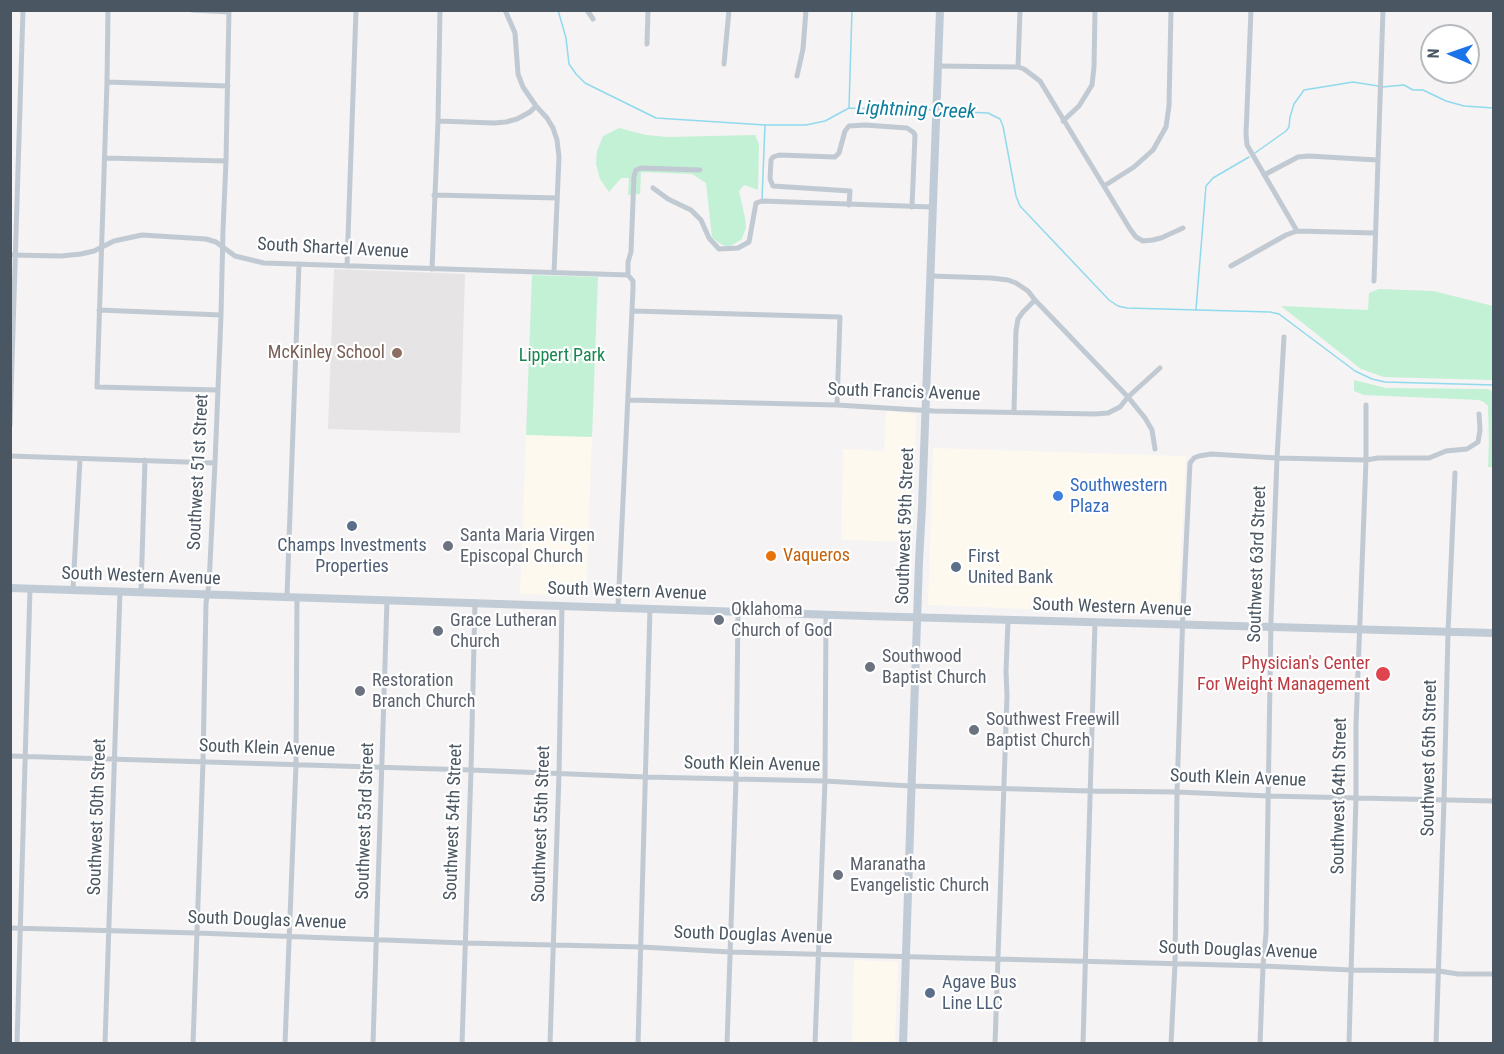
<!DOCTYPE html>
<html>
<head>
<meta charset="utf-8">
<style>
	body { margin:0 }
	#map { position:relative; width:1504px; height:1054px; overflow:hidden; background:#f5f3f3; font-family:"Roboto Condensed",sans-serif }
	canvas { display:block }
	.frame { position:absolute; inset:0; border:12px solid #4a5661; pointer-events:none }
	.north { position:absolute; left:1420px; top:24px; width:60px; height:60px; box-sizing:border-box; background:#fff; border:2px solid #b7bbc0; border-radius:50%; rotate:272deg; font-size:16px; font-weight:700; line-height:24px; text-align:center; color:#4a5661 }
	.north::after { content:''; display:block; margin:auto; width:21px; height:27px; background:#1a73e8; clip-path:polygon(50% 0,100% 100%,50% 72%,0 100%) }
</style>
</head>
<body>
<div id="map">
<canvas width="1504" height="1054"></canvas>
<div class="frame"></div>
<div class="north">N</div>
</div>
<script>
const c = document.querySelector('canvas').getContext('2d');
c.lineJoin = 'round';
function fillPath(path, color) {
  c.fillStyle = color;
  c.fill(path, 'evenodd');
}
function toPath(rows) {
  const path = new Path2D();
  for (const r of rows) {
    path.moveTo(r[0], r[1]);
    for (let i = 2; i < r.length; i += 2) path.lineTo(r[i], r[i + 1]);
  }
  return path;
}
function trace(path, color, width, dash) {
  c.strokeStyle = color;
  c.lineWidth = width;
  c.lineCap = dash ? 'butt' : 'round';
  c.setLineDash(dash || []);
  c.stroke(path);
}
function drawText(font, color, halo, rows, align = 'center') {
  c.font = font + ' "Roboto Condensed",sans-serif';
  c.lineWidth = 4.5;
  c.setLineDash([]);
  c.textBaseline = 'middle';
  c.strokeStyle = halo;
  c.fillStyle = color;
  for (const [text, x, y, turn = 0] of rows) {
    c.save();
    c.translate(x, y);
    c.rotate((+turn || 0) * Math.PI / 180);
    c.textAlign = isNaN(turn) ? turn : align;
    if (halo) c.strokeText(text, 0, 0);
    c.fillText(text, 0, 0);
    c.restore();
  }
}
fillPath(toPath([
	[886,411,915,414,916,423,915,452,912,452,909,542,841,540,843,449,884,451],
	[526,435,592,437,586,595,520,594],
	[933,448,1186,456,1178,615,928,605],
	[854,960,898,962,895,1043,852,1043]
]), '#fdf9ef');
fillPath(toPath([
	[334,269,465,274,460,433,328,429]
]), '#e6e4e5');
fillPath(toPath([
	[619,128,646,135,668,137,755,135,759,144,758,190,744,185,739,191,745,218,746,227,742,239,734,244,727,247,719,243,712,237,706,183,692,174,641,172,640,194,628,195,629,178,621,178,609,192,600,179,596,164,597,151,603,136],
	[532,275,598,277,592,437,526,435],
	[1379,289,1433,291,1493,306,1493,380,1384,377,1361,369,1281,306,1368,310,1369,293],
	[1354,380,1386,388,1488,389,1493,392,1493,467,1488,467,1489,442,1488,406,1484,402,1479,400,1364,395,1354,391]
]), '#c3f1d5');
trace(toPath([
	[558,10,566,38,569,64,576,74,585,83,656,118,765,125,806,125,825,121,849,108,932,110],
	[1382,87,1404,85,1413,90,1423,90,1446,101,1464,106,1494,108],
	[849,107,852,10],
	[940,111,988,113,1000,119,1003,126,1016,196,1020,206,1109,300,1118,306,1127,308,1270,312,1279,314,1355,371,1372,379,1385,382,1494,385],
	[1255,153,1286,131,1289,127,1290,117,1294,104,1304,90,1353,82,1378,86],
	[762,200,765,125],
	[1196,309,1206,186,1213,178,1249,157]
]), '#90daee', 1.5);
trace(toPath([
	[108,10,107,82,97,387,218,390],
	[192,10,229,12],
	[505,10,515,33,518,74,523,87,536,106,547,118,553,128,557,140,559,157,554,272],
	[587,10,593,19],
	[1251,10,1246,134,1247,145,1297,231],
	[647,44,648,10],
	[724,64,729,10],
	[937,66,1018,67,1024,69,1040,81,1130,229,1136,237,1143,241,1153,240,1161,238,1183,228],
	[1018,67,1020,10],
	[797,76,803,49,806,10],
	[107,82,228,86],
	[438,121,494,123,506,122,517,119,530,112,536,106],
	[1063,121,1079,106,1092,85,1094,67,1095,10],
	[105,158,226,161],
	[1264,175,1298,157,1309,156,1377,160],
	[1104,186,1134,167,1153,150,1166,127,1169,106,1171,10],
	[653,188,668,199,691,210,701,220,709,238,719,249,738,248,749,242,756,203,762,201,932,207],
	[434,195,557,198],
	[849,205,850,191,773,186,770,179,771,160,773,157,779,155,835,157,839,153,845,131,849,126,865,125,907,128,913,132,915,135,912,207],
	[10,255,61,256,81,254,94,251,114,241,142,235,206,239,216,242,235,256,264,263,628,275],
	[347,266,356,10],
	[1231,266,1286,235,1297,231,1375,233],
	[432,269,438,121,440,10],
	[628,275,628,262,631,252,634,176,636,170,641,168,700,170],
	[930,276,991,278,1008,280,1016,283,1028,291,1035,300,1128,397,1145,418,1152,430,1155,449],
	[1374,281,1383,10],
	[99,310,221,315],
	[633,311,840,317,837,405],
	[629,400,837,405,934,411,1095,414,1108,413,1120,407,1128,397,1160,368],
	[1014,412,1016,331,1018,319,1023,312,1035,300],
	[10,426,23,10],
	[10,456,215,463],
	[73,589,80,459],
	[141,592,145,460],
	[287,596,299,264],
	[618,607,633,289,633,281,628,275],
	[10,756,471,770,645,777,825,781,911,786,1090,791,1177,792,1268,796,1494,801],
	[10,928,197,933,465,943,642,947,730,952,1263,966,1351,970,1439,971,1458,974,1494,974],
	[17,1044,30,588],
	[105,1044,120,591],
	[193,1044,203,762,206,603,209,584,215,463,221,315,223,230,226,161,229,10],
	[285,1044,296,764,297,597],
	[373,1044,387,600],
	[462,1044,471,770,475,602],
	[550,1044,559,774,562,605],
	[638,1044,650,608],
	[727,1044,736,779,738,611],
	[815,1044,825,781,826,614],
	[995,1044,1007,696,1006,671,1008,620],
	[1083,1044,1095,622],
	[1171,1044,1175,964,1177,792,1183,611,1190,463,1194,458,1199,456,1211,454,1277,458,1366,460,1378,458,1429,458,1446,451,1467,449,1478,442,1480,430,1479,414],
	[1260,1044,1263,966,1266,933,1271,619,1277,458,1284,337],
	[1349,1044,1356,797,1356,725,1366,460,1366,405],
	[1436,1044,1444,800,1448,632,1455,473]
]), '#c1cad2', 5);
trace(toPath([
	[10,588,866,616,1494,633],
	[903,1044,919,561,922,507,940,10]
]), '#c1cbd6', 8);
for (const [x, y, r, color] of [
	[397,353,6,"#8d6e63"],
	[1058,496,6,"#3f7fe0"],
	[352,526,6,"#5c6f8a"],
	[448,546,6,"#6b7280"],
	[771,556,6,"#e8710a"],
	[956,567,6,"#5c6f8a"],
	[719,620,6,"#6b7280"],
	[438,631,6,"#6b7280"],
	[870,667,6,"#6b7280"],
	[1383,674,8,"#e0444e"],
	[360,691,6,"#6b7280"],
	[974,730,6,"#6b7280"],
	[838,875,6,"#6b7280"],
	[930,993,6,"#5c6f8a"]
]) {
  const dot = new Path2D();
  dot.arc(x, y, r, 0, 2 * Math.PI);
  c.fillStyle = color;
  c.fill(dot);
  trace(dot, '#fff', 2);
}
drawText('18px', '#4a5661', '#fff', [
	["South Shartel Avenue",333,249,3],
	["South Francis Avenue",904,393,2],
	["Southwest 51st Street",199,472,-87],
	["Southwest 59th Street",906,526,-88],
	["Southwest 63rd Street",1258,564,-88],
	["South Western Avenue",141,577,2],
	["South Western Avenue",627,592,2],
	["South Western Avenue",1112,608,2],
	["South Klein Avenue",267,749,2],
	["Southwest 65th Street",1430,758,-89],
	["South Klein Avenue",752,765,1],
	["South Klein Avenue",1238,779,2],
	["Southwest 64th Street",1340,796,-89],
	["Southwest 50th Street",98,817,-88],
	["Southwest 53rd Street",366,821,-88],
	["Southwest 54th Street",454,822,-88],
	["Southwest 55th Street",542,824,-88],
	["South Douglas Avenue",267,921,2],
	["South Douglas Avenue",753,936,2],
	["South Douglas Avenue",1238,951,2]
]);
drawText('18px', '#785e54', '#fff', [
	["McKinley School",385,353]
], 'right');
drawText('18px', '#17864f', '#fff', [
	["Lippert Park",562,356]
]);
drawText('18px', '#366cbe', '#fff', [
	["Southwestern",1070,486],
	["Plaza",1070,507]
], 'left');
drawText('18px', '#5b616d', '#fff', [
	["Santa Maria Virgen",460,536],
	["Episcopal Church",460,557],
	["Oklahoma",731,610],
	["Church of God",731,631],
	["Grace Lutheran",450,621],
	["Church",450,642],
	["Southwood",882,657],
	["Baptist Church",882,678],
	["Restoration",372,681],
	["Branch Church",372,702],
	["Southwest Freewill",986,720],
	["Baptist Church",986,741],
	["Maranatha",850,865],
	["Evangelistic Church",850,886]
], 'left');
drawText('18px', '#4e5e75', '#fff', [
	["Champs Investments",352,546,"center"],
	["Properties",352,567,"center"],
	["First",968,557],
	["United Bank",968,578],
	["Agave Bus",942,983],
	["Line LLC",942,1004]
], 'left');
drawText('18px', '#c56008', '#fff', [
	["Vaqueros",783,556]
], 'left');
drawText('18px', '#be3a42', '#fff', [
	["Physician's Center",1370,664],
	["For Weight Management",1370,685]
], 'right');
drawText('italic 20px', '#0c7c9b', '#fff', [
	["Lightning Creek",916,111,2]
]);
</script>
</body>
</html>
